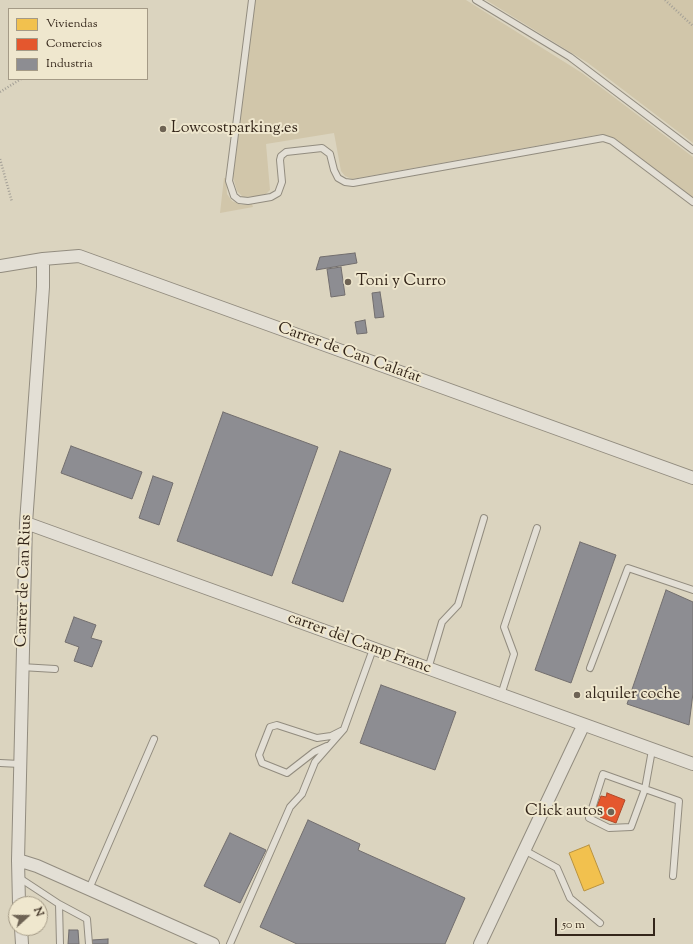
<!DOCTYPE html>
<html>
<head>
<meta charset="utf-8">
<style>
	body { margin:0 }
	#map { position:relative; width:693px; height:944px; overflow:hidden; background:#dbd4bf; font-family:"Sorts Mill Goudy",serif }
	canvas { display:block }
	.legend { position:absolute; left:8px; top:8px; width:140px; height:72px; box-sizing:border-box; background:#efe7ce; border:1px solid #a49a86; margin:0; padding:5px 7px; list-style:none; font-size:12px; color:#34261a }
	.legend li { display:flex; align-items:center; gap:8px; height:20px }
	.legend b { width:20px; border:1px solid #a49a86 }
	.north { position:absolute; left:8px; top:896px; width:40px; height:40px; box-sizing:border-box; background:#efe7ce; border:1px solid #a49a86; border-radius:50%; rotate:69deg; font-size:11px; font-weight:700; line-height:16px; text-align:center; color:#34261a }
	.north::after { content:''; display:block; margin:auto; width:14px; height:18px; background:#6e6354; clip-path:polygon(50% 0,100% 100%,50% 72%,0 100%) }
	.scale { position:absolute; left:555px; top:918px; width:100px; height:18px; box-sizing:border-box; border:2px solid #34261a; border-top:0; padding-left:5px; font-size:12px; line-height:14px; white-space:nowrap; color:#34261a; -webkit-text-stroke:3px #efe7ce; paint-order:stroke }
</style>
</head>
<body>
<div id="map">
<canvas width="693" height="944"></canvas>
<ul class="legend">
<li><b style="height:11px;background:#f2c14e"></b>Viviendas</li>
<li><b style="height:11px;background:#e4572e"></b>Comercios</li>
<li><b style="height:11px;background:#8d8d92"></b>Industria</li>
</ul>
<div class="north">N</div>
<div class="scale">50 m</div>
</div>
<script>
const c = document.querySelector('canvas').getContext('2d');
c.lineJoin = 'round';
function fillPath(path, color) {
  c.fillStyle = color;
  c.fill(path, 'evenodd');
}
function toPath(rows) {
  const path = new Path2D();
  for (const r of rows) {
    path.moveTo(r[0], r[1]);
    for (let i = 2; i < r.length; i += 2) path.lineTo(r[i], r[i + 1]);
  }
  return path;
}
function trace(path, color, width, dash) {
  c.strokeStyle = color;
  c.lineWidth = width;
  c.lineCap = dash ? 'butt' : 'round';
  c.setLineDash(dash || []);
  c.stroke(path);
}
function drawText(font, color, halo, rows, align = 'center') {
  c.font = font + ' "Sorts Mill Goudy",serif';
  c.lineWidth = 4;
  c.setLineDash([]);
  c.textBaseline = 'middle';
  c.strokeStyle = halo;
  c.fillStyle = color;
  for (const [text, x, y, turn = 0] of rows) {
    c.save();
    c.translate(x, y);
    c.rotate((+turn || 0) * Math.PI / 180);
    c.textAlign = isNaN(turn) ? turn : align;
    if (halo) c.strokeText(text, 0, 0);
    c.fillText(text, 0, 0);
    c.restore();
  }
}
fillPath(toPath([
	[255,0,466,0,582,73,693,157,693,199,613,138,602,134,352,179,345,176,341,171,334,133,266,144,270,190,266,194,259,196,243,197,237,191,233,177],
	[486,0,693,0,693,143,588,63],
	[224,178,226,178,227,194,232,201,241,205,252,204,253,207,220,213]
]), '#d1c6aa');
const homes = toPath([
	[589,845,604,883,584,891,569,853,589,845]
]);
fillPath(homes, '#f2c14e');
trace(homes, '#b9923e', 1);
const shops = toPath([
	[607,793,625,800,616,823,600,817,603,808,597,806,601,796,606,797,607,793]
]);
fillPath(shops, '#e4572e');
trace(shops, '#af4828', 1);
const industry = toPath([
	[355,253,357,263,316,270,320,257,355,253],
	[341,267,345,295,331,297,327,269,341,267],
	[380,292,384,317,375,318,372,293,380,292],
	[365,320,367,333,357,334,355,322,365,320],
	[223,412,318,447,272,576,177,541,223,412],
	[71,446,142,472,132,499,61,473,71,446],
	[340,451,391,469,343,602,292,583,340,451],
	[153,476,173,483,159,525,139,518,153,476],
	[580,542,616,555,571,683,535,670,580,542],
	[666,590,693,602,693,693,689,725,627,704,666,590],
	[74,617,96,625,91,638,102,641,92,667,74,661,79,647,65,642,74,617],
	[381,685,456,712,435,770,360,743,381,685],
	[308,820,360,844,358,850,465,898,445,944,297,944,260,927,308,820],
	[230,833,266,850,240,903,204,886,230,833],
	[69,930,78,930,79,944,68,944,69,930],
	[108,939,108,944,92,944,92,940,108,939]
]);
fillPath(industry, '#8d8d92');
trace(industry, '#726e6e', 1);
const service = toPath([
	[252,0,229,181,234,196,239,200,248,201,271,197,278,193,282,182,280,160,281,156,286,152,322,148,330,154,334,170,338,178,345,182,353,183,603,138,612,141,693,202],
	[476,0,570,57,693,150],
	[21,667,55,669],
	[590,668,628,568,693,590],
	[428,669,442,622,458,605,484,518],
	[501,695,514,654,504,627,537,528],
	[327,746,314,752,287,773,262,763,259,755,270,727,277,725,317,738,331,736,341,731],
	[652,750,645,789,631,827,609,828,589,818,603,774,645,789,679,801,673,876],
	[0,763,20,764],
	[524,850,557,868,570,898,600,923],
	[18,877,59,904,60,944],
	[89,889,154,739],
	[59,904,87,919,89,944],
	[230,944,290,807,302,794,315,762,344,729,373,649]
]);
const minor = toPath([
	[0,266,43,259,79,256,693,478],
	[26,523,693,764],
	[18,860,37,866,213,944],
	[19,904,18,860,26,523,43,287,43,259],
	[21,928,22,944],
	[480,944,583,726]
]);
trace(service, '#928c7f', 8);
trace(minor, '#928c7f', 14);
trace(toPath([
	[665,0,693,26],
	[0,92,21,79],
	[0,159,12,202]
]), '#a4a097', 2.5, [1, 2]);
trace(service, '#e3dfd5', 6);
trace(minor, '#e3dfd5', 12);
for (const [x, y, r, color] of [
	[163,129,4,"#6e6354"],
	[348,282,4,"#6e6354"],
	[577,695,4,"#6e6354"],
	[611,812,4,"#6e6354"]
]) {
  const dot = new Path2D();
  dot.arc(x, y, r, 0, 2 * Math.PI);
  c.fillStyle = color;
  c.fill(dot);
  trace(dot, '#efe7ce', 1.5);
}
drawText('16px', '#34261a', '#efe7ce', [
	["Lowcostparking.es",171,129],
	["Toni y Curro",356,282],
	["alquiler coche",585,695],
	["Click autos",603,812,"right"]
], 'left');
drawText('16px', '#34261a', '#efe7ce', [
	["Carrer de Can Calafat",349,354,20],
	["Carrer de Can Rius",25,581,-88],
	["carrer del Camp Franc",359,644,20]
]);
</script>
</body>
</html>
